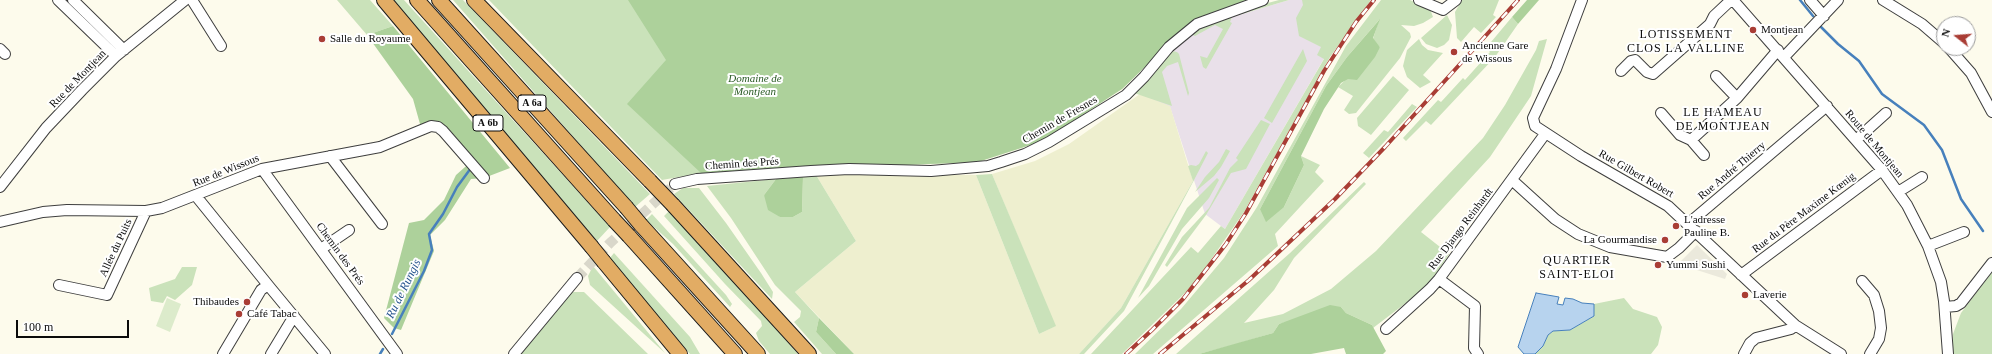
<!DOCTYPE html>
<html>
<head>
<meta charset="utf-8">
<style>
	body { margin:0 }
	#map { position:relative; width:1992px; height:354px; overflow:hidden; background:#fdfbec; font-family:Georgia,serif }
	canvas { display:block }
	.north { position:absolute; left:1936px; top:16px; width:40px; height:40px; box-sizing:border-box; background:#fff; border:1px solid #9d9d9d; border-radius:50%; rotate:287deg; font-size:11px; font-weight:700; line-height:16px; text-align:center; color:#0b0b0b }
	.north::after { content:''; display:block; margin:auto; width:14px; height:18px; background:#a93d35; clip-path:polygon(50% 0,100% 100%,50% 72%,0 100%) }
	.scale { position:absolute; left:16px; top:320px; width:113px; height:18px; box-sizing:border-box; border:2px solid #0b0b0b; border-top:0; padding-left:5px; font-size:12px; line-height:14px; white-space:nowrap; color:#0b0b0b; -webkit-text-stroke:3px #fff; paint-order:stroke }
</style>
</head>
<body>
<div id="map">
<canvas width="1992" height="354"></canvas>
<div class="north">N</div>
<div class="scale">100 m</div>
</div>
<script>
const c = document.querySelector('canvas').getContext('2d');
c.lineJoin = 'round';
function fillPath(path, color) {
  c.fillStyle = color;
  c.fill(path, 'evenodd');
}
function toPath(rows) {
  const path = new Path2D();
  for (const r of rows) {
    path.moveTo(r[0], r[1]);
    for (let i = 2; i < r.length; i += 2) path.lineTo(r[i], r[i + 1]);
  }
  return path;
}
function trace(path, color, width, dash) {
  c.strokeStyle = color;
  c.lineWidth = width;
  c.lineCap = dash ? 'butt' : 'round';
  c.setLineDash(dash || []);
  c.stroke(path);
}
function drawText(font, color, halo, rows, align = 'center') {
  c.font = font + ' Georgia,serif';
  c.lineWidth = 4;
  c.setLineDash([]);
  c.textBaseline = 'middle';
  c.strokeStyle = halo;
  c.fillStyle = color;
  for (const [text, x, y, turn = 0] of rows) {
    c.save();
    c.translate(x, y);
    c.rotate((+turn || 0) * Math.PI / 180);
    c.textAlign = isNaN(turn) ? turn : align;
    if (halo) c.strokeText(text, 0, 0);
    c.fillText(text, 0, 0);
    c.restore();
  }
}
fillPath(toPath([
	[1289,0,1358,0,1225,229,1205,214,1170,107,1140,94,1178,46,1199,27]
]), '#e9e0e9');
fillPath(toPath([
	[1140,94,1170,106,1193,181,1121,308,1079,354,854,354,795,292,856,241,816,175,976,175,1039,334,1055,326,992,174,1035,161,1069,144]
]), '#eeefcf');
fillPath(toPath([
	[337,0,370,0,393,26,367,35],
	[393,0,404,0,610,227,597,241],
	[453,0,463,0,650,194,635,207],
	[489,0,1252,0,1191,22,1122,89,978,162,701,173,662,180],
	[1279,0,1289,0,1232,17,1230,22,1232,23,1206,69,1203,67,1200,56,1207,58,1223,29,1215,25,1195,36,1193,35,1192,31,1227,14],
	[1302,0,1371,0,1330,57,1244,212,1201,274,1188,290,1122,354,1091,354,1191,247,1198,253,1221,226,1225,229,1324,59,1317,55,1321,47,1299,36,1296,18,1303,5],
	[1381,0,1410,0,1430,9,1433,17,1423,23,1414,26,1401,25,1410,33,1411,37,1400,58,1356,113,1349,114,1344,110,1353,96,1338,87,1380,47,1373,39,1379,20,1347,57,1326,86,1260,209,1284,207,1304,165,1301,156,1320,165,1315,172,1324,181,1275,234,1278,246,1153,354,1135,354,1181,309,1224,258,1257,207,1346,46],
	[1462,0,1499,0,1493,15,1496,17,1481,33,1474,27,1461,42,1457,38,1455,12],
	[1447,15,1452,25,1449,40,1444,45,1437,48,1426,44,1421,38],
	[1512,17,1518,24,1495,57,1431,125,1426,121,1406,141,1403,138,1438,100,1441,102,1463,78,1465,80,1490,52,1486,48],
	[1419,39,1422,45,1428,50,1443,53,1423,75,1431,82,1420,88,1407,77,1403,66,1407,50],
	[1547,39,1531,96,1490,157,1421,232,1449,254,1432,280,1419,293,1373,328,1372,325,1346,313,1341,307,1279,324,1273,333,1233,345,1199,354,1176,354,1290,253,1364,182,1366,184,1294,258,1274,290,1244,323,1283,314,1331,289,1376,251,1483,138,1505,105,1536,50,1539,41],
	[1303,49,1307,61,1272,123,1264,118],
	[1172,51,1177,52,1179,54,1189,93,1188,96,1178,62,1167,66,1162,72,1172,106,1134,93],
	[1393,76,1409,90,1371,135,1358,126,1357,118],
	[1412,104,1417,107,1369,158,1363,153,1384,130,1388,132],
	[1261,120,1270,124,1246,169,1231,173,1206,215,1167,267,1165,265,1182,237,1209,208,1230,168,1238,160,1236,158],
	[1226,149,1230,151,1221,167,1214,176,1195,192,1205,177,1219,162],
	[1206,151,1208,153,1193,182,1124,311,1084,354,1079,354,1121,308,1193,181,1188,166,1191,165,1196,166,1199,164],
	[992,174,1056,326,1039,334,976,175],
	[816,175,856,241,795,292,819,318,816,332,836,354,822,354,794,322,800,317,801,311,775,285,731,218,707,186,776,179,764,195,780,217,793,217,802,212,803,177],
	[1217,178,1219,180,1209,198,1182,229,1149,286,1138,298,1187,208],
	[683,188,699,188,726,223,761,273,773,292,772,299,674,194],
	[669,211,761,312,798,354,770,354,759,341,756,333,762,326,761,321,725,284,664,216],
	[652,214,726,295,732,304,730,307,673,244,646,220],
	[614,253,690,337,700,354,690,354,609,259],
	[593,266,665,353,590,285,588,276],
	[182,267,197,267,192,285,175,300,167,296,163,303,151,301,149,288,175,279],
	[1992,272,1992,354,1953,354,1953,334,1961,313],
	[571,292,584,292,648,354,520,354],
	[1624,298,1633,309,1657,317,1662,327,1658,345,1651,354,1535,354,1543,346,1548,335,1553,331,1570,330,1594,316,1594,304]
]), '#cae2ba');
fillPath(toPath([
	[628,0,1252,0,1191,22,1122,89,1043,141,978,162,701,173,627,104,666,60],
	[1527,0,1539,0,1518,24,1512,17],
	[1380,19,1373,38,1380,47,1375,57,1357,80,1348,79,1341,83,1324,109,1301,156,1304,165,1284,207,1266,222,1260,209,1326,86,1347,57],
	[393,26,510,168,484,178,471,179,445,220,430,235,434,251,401,330,394,328,384,318,409,223,424,220,444,200,456,175,473,160,439,124,420,124,413,99,367,35],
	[803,177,802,212,793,217,780,217,768,210,764,195,776,179],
	[1330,305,1341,307,1346,313,1372,325,1386,351,1383,354,1346,354,1344,348,1311,354,1199,354,1273,333,1279,324],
	[819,318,854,354,836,354,816,332]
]), '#add19b');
fillPath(toPath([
	[167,298,181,304,170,332,156,326]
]), '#dcebcb');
fillPath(toPath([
	[1697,245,1727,274,1725,279,1678,264]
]), '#ebe9dc');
const water = toPath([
	[1536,293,1559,297,1557,304,1563,305,1565,298,1573,299,1582,303,1594,304,1594,316,1570,330,1553,331,1548,335,1543,346,1535,354,1524,354,1518,347,1536,293]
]);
fillPath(water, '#b7d3ee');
trace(water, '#4780bc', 1);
trace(toPath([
	[1800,0,1813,16],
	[1821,27,1838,44,1859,61,1882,94,1924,125,1942,150,1961,199,1983,231],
	[392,334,424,271,432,250,429,234,443,214,457,187,471,168],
	[380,354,383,349]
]), '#4780bc', 2.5);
trace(toPath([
	[577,278,610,243,675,184]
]), '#d9d7ca', 10, [10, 5]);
const minor = toPath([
	[58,0,116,56],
	[73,0,124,50],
	[192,0,221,46],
	[1419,0,1443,10,1456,0],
	[1582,0,1556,69,1533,118,1535,126,1581,156,1668,206,1795,325,1841,354],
	[1733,0,1882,170,1907,205,1928,246,1941,282,1944,301,1948,354],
	[1810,0,1824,16],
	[1883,0,1922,24,1944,43],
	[1949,48,1971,73,1992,112],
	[0,49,5,54],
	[1784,57,1838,0],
	[1621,71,1631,61,1635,60,1647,72,1653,74,1710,24,1714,16,1731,0],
	[1716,76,1737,98],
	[1661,113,1680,135,1691,140,1704,155],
	[1691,140,1737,98,1778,50],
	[1856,140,1886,113],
	[330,156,382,224],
	[262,169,397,354],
	[1512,180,1555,219,1578,234,1610,247,1667,257,1679,248,1696,231],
	[675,184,697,179,811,171,849,169,931,171,988,166,1001,162,1025,154,1049,142,1126,95,1144,77,1169,47,1197,24,1263,0],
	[0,187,46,128,82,90,116,56,185,0],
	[1898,192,1922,177],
	[196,196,268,285,261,290,223,354],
	[0,222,43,212,67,210,146,211,162,208,262,169,380,147,431,126,438,127,443,131,484,178],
	[1689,223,1827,106],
	[1928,246,1964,232],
	[321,249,349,230],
	[1741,275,1882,170],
	[1439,279,1475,306,1474,348,1478,354],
	[1862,281,1874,295,1879,311,1881,328,1879,339,1870,354],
	[59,285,107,295,146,211],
	[268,285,325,354],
	[1945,307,1956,306,1961,303,1992,263],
	[1386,329,1430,289,1439,279,1545,134],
	[271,354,294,316],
	[514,354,577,278],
	[1744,354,1750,343,1756,338,1791,329,1795,325]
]);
const highway = toPath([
	[384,0,591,246],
	[417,0,614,220],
	[439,0,626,207],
	[474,0,650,181],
	[673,205,809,354],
	[641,225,758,354],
	[629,236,735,354],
	[604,262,680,354]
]);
trace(minor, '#3e3e3e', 12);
trace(highway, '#1c1c1c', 16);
trace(minor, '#fff', 10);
trace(highway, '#e2ac64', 14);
const rail = toPath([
	[1126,354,1152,330,1183,299,1226,244,1246,213,1324,71,1356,22,1374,0],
	[1160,354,1249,280,1335,199,1385,147,1518,0]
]);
trace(rail, '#a93d35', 4);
trace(rail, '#fff', 2.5, [8]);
const highwayBridge = toPath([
	[650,181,673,205],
	[626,207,641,225],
	[614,220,629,236],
	[591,246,604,262]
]);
trace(highwayBridge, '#1c1c1c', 16, []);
trace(highwayBridge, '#e2ac64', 14);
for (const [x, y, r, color] of [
	[1753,30,4,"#a93d35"],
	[322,39,4,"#a93d35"],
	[1454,52,4,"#a93d35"],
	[1676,226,4,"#a93d35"],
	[1665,240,4,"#a93d35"],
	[1658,265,4,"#a93d35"],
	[1745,295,4,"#a93d35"],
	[247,302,4,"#a93d35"],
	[239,314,4,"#a93d35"]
]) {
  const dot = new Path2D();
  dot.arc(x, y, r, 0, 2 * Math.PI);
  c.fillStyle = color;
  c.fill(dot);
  trace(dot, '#fff', 1.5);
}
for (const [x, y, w] of [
	[532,103,28],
	[488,123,30]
]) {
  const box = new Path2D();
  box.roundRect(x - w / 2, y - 8, w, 16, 3);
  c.fillStyle = '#fff';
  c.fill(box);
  trace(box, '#0b0b0b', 1);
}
drawText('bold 10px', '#0b0b0b', null, [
	["A 6a",532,103],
	["A 6b",488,123]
]);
drawText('11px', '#0b0b0b', '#fff', [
	["Montjean",1761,30],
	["Salle du Royaume",330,39],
	["Ancienne Gare",1462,46],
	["de Wissous",1462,59],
	["L'adresse",1684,220],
	["Pauline B.",1684,233],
	["La Gourmandise",1657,240,"right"],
	["Yummi Sushi",1666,265],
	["Laverie",1753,295],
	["Thibaudes",239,302,"right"],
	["Café Tabac",247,314]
], 'left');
drawText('11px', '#0b0b0b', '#fff', [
	["Rue de Montjean",78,79,-46],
	["Chemin de Fresnes",1060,120,-30],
	["Route de Montjean",1874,144,50],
	["Chemin des Prés",742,164,-4],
	["Rue de Wissous",226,171,-22],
	["Rue André Thierry",1732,171,-40],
	["Rue Gilbert Robert",1636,174,30],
	["Rue du Père Maxime Kœnig",1804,213,-37],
	["Rue Django Reinhardt",1461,229,-53],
	["Allée du Puits",116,248,-65],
	["Chemin des Prés",340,254,54]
]);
drawText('italic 11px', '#295a24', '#fff', [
	["Domaine de",755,79],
	["Montjean",755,92]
]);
c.letterSpacing = '1px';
drawText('12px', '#0b0b0b', '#fff', [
	["LOTISSEMENT",1686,35],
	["CLOS LA VALLINE",1686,49],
	["LE HAMEAU",1723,113],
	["DE MONTJEAN",1723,127],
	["QUARTIER",1577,261],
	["SAINT-ELOI",1577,275]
]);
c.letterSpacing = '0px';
drawText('italic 12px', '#25538d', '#fff', [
	["Ru de Rungis",404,289,-64]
]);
</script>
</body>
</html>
